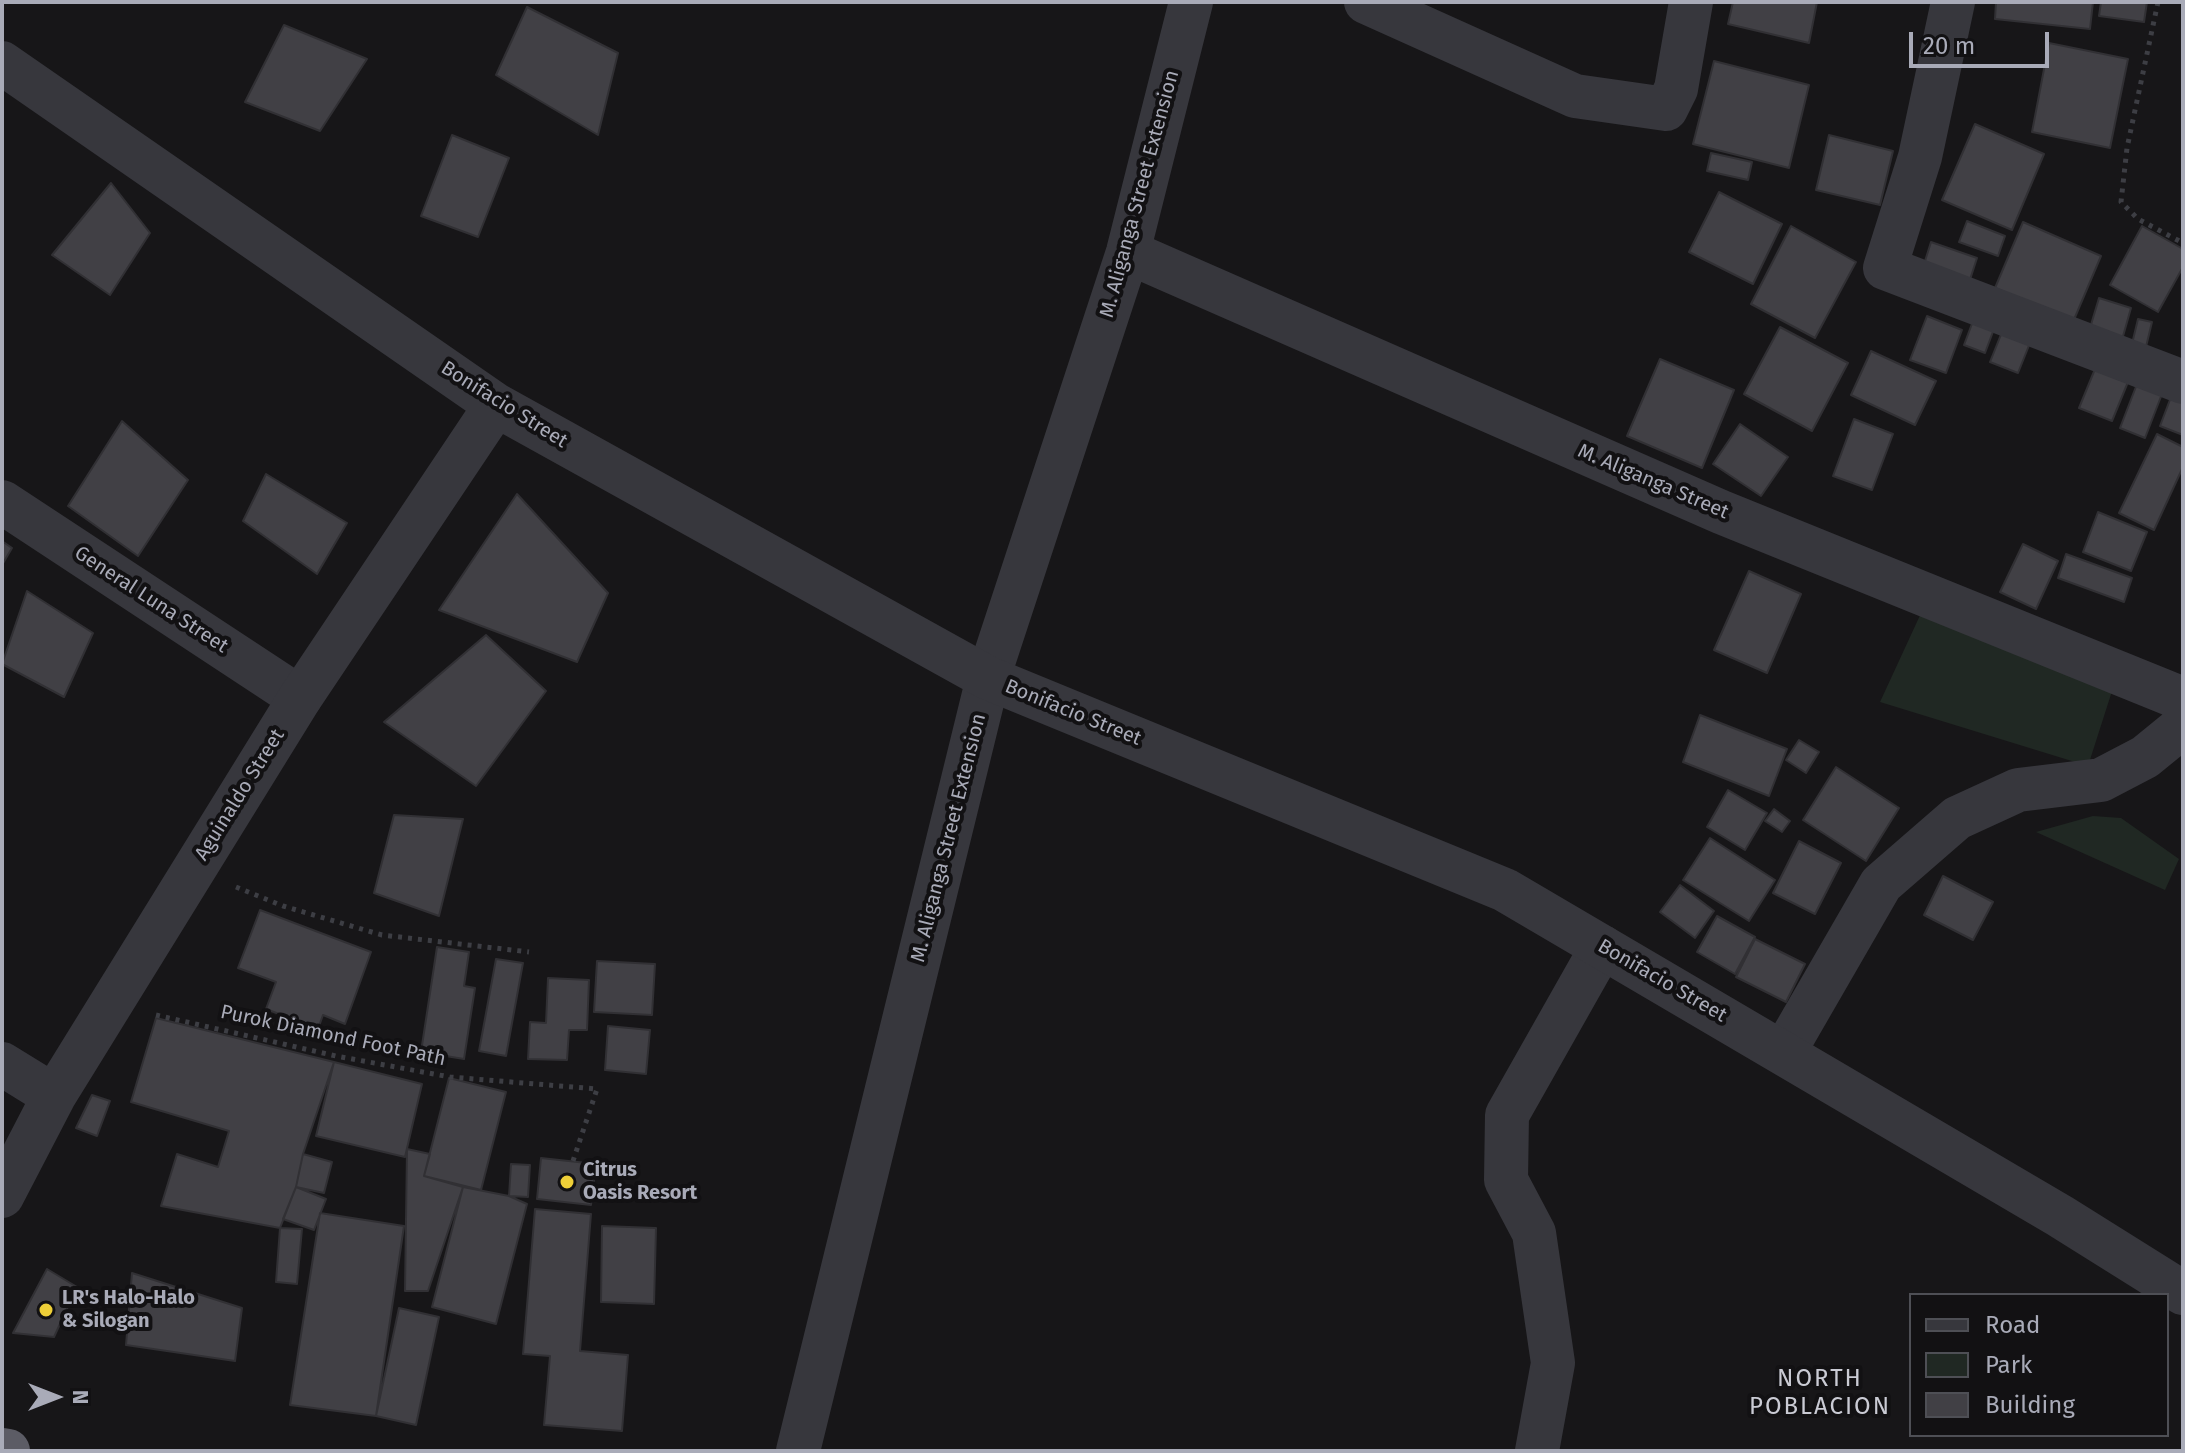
<!DOCTYPE html>
<html>
<head>
<meta charset="utf-8">
<style>
  body { margin:0 }
  #map { position:relative; width:2185px; height:1453px; overflow:hidden; background:#171618; font-family:"Fira Sans",sans-serif }
  canvas { display:block }
  .frame { position:absolute; inset:0; border:4px solid #a9abb8; pointer-events:none }
  .legend { position:absolute; left:1909px; top:1293px; width:260px; height:144px; box-sizing:border-box; background:#121113; border:2px solid #4e4f55; margin:0; padding:10px 14px; list-style:none; font-size:24px; color:#a9abb8 }
  .legend li { display:flex; align-items:center; gap:16px; height:40px }
  .legend b { width:40px; border:2px solid #4e4f55 }
  .north { position:absolute; left:16px; top:1357px; width:80px; height:80px; -webkit-text-stroke:6px #121113; paint-order:stroke; rotate:90deg; font-size:22px; font-weight:700; line-height:32px; text-align:center; color:#a9abb8 }
  .north::after { content:''; display:block; margin:auto; width:28px; height:36px; background:#a9abb8; clip-path:polygon(50% 0,100% 100%,50% 72%,0 100%) }
  .scale { position:absolute; left:1909px; top:32px; width:140px; height:36px; box-sizing:border-box; border:4px solid #a9abb8; border-top:0; padding-left:10px; font-size:24px; line-height:28px; white-space:nowrap; color:#a9abb8; -webkit-text-stroke:6px #121113; paint-order:stroke }
</style>
</head>
<body>
<div id="map">
<canvas width="2185" height="1453"></canvas>
<div class="frame"></div>
<ul class="legend">
<li><b style="height:10px;background:#37373d"></b>Road</li>
<li><b style="height:22px;background:#202823"></b>Park</li>
<li><b style="height:22px;background:#414045"></b>Building</li>
</ul>
<div class="north">N</div>
<div class="scale">20 m</div>
</div>
<script>
const ctx = document.querySelector('canvas').getContext('2d');
ctx.lineJoin = 'round';
function fill(path, color) { ctx.fillStyle = color; ctx.fill(path, 'evenodd'); }
function strokePath(path, color, width, dash) { ctx.strokeStyle = color; ctx.lineWidth = width; ctx.lineCap = dash ? 'butt' : 'round'; ctx.setLineDash(dash || []); ctx.stroke(path); }
function write(font, color, halo, rows, align = 'center') {
  ctx.font = font + ' "Fira Sans",sans-serif'; ctx.lineWidth = 8; ctx.setLineDash([]); ctx.textBaseline = 'middle'; ctx.strokeStyle = halo; ctx.fillStyle = color; for (const [text, x, y, turn = 0] of rows) {
    ctx.save(); ctx.translate(x, y); ctx.rotate((+turn || 0) * Math.PI / 180); ctx.textAlign = isNaN(turn) ? turn : align; if (halo) ctx.strokeText(text, 0, 0); ctx.fillText(text, 0, 0); ctx.restore();
  }
}
fill(new Path2D(`
  M1922,611L2113,688L2088,766L1880,702Z
  M2093,816L2121,818L2179,859L2165,890L2036,832Z`), '#202823');
const building = new Path2D(`
  M1733,2H1817L1809,43L1728,24Z
  M1996,2H2093L2090,29L1995,19Z
  M2101,2H2147L2144,22L2099,16Z
  M527,7L618,53L598,135L496,75Z
  M284,25L367,59L320,131L245,102Z
  M2049,43L2128,59L2110,148L2032,132Z
  M1714,61L1809,85L1789,168L1693,144Z
  M1975,124L2044,154L2012,230L1942,200Z
  M452,135L509,158L478,237L421,216Z
  M1829,135L1893,151L1880,205L1816,190Z
  M1711,153L1752,162L1748,180L1707,171Z
  M111,183L150,233L110,295L52,255Z
  M1719,192L1782,224L1753,284L1689,252Z
  M1967,221L2005,236L1998,256L1959,242Z
  M2023,222L2101,256L2073,322L1995,288Z
  M1791,226L1856,262L1815,338L1751,304Z
  M2142,226L2183,249V267L2158,312L2110,285Z
  M1931,242L1977,258L1966,292L1920,277Z
  M2099,298L2131,308L2120,347L2087,338Z
  M1927,316L1962,330L1946,373L1910,360Z
  M2138,319L2152,322L2145,351L2131,348Z
  M1973,321L1994,329L1985,353L1964,345Z
  M1780,327L1848,363L1812,431L1744,394Z
  M2002,332L2030,343L2018,373L1990,362Z
  M1871,351L1936,381L1915,425L1851,395Z
  M1660,359L1734,390L1702,468L1627,436Z
  M2095,369L2128,382L2112,421L2079,408Z
  M2137,384L2162,394L2145,438L2120,428Z
  M2171,397L2183,402V435L2160,426Z
  M1854,419L1893,434L1872,490L1833,476Z
  M122,421L188,480L138,556L68,506Z
  M1740,424L1788,457L1761,496L1713,464Z
  M2157,434L2183,447V467L2154,530L2119,513Z
  M266,474L347,523L317,574L243,521Z
  M517,494L608,593L577,662L439,610Z
  M2098,512L2147,532L2131,571L2083,552Z
  M2,541L12,548L2,565Z
  M2023,544L2058,561L2036,609L2000,592Z
  M2066,554L2132,578L2124,602L2058,578Z
  M1749,571L1801,594L1767,673L1714,650Z
  M27,591L93,633L64,697L2,664Z
  M486,635L546,691L476,786L384,722Z
  M1700,715L1787,749L1769,796L1683,762Z
  M1799,740L1819,752L1806,773L1786,760Z
  M1836,767L1899,808L1866,861L1803,820Z
  M1728,790L1767,813L1745,850L1707,827Z
  M1774,809L1790,821L1782,832L1765,821Z
  M394,815L463,819L439,916L374,893Z
  M1710,838L1775,880L1749,921L1683,880Z
  M1799,841L1841,863L1815,914L1773,893Z
  M1943,876L1993,902L1973,940L1924,915Z
  M1680,885L1714,911L1695,938L1660,912Z
  M260,910L371,952L345,1024L323,1015L318,1029L266,1009L276,982L238,968Z
  M1717,916L1755,937L1735,974L1697,952Z
  M1755,939L1805,964L1786,1002L1736,977Z
  M437,947L469,952L464,986L475,988L464,1059L421,1052Z
  M496,959L523,963L506,1056L479,1051Z
  M597,961L655,964L652,1015L594,1012Z
  M548,978L589,980L587,1030H569L567,1060L528,1059L530,1022L546,1023Z
  M156,1018L334,1062L303,1154L296,1187L280,1228L161,1206L177,1154L218,1167L229,1131L131,1102Z
  M608,1026L650,1030L646,1074L605,1070Z
  M334,1062L422,1084L405,1157L316,1136Z
  M449,1078L506,1092L481,1190L424,1176Z
  M92,1095L110,1101L97,1136L76,1128Z
  M407,1149L430,1154L424,1176L463,1187L428,1291H405Z
  M303,1154L332,1162L324,1193L296,1187Z
  M541,1158L596,1164L591,1205L537,1199Z
  M511,1164L530,1165L528,1197L509,1196Z
  M296,1187L326,1199L314,1230L283,1219Z
  M463,1187L509,1196L527,1204L496,1324L432,1307Z
  M535,1209L591,1214L580,1351L628,1355L622,1431L544,1425L550,1356L523,1354Z
  M320,1213L404,1226L376,1416L290,1405Z
  M602,1226L656,1228L654,1304L601,1302Z
  M280,1228L302,1229L297,1284L276,1282Z
  M47,1269L77,1287L54,1337L13,1333Z
  M132,1273L242,1308L235,1361L126,1345Z
  M399,1308L439,1317L416,1425L376,1416Z`);
fill(building, '#414045');
strokePath(building, '#313034', 2);
strokePath(new Path2D(`
  M2158,2L2127,148L2121,202L2138,219L2183,243
  M236,887L283,906L382,935L529,952
  M156,1015L336,1056L450,1077L597,1089L573,1161`), '#3d3e44', 5, [4, 6]);
strokePath(new Path2D(`
  M1366,2L1575,96L1666,109L1676,89L1691,2
  M1953,2L1920,157L1885,268L2183,382
  M1128,252L1721,512L2183,699
  M2,502L300,698
  M1784,1052L1881,884L1957,818L2018,790L2101,780L2145,757L2183,726
  M798,1451L988,678L1128,252L1191,2
  M1537,1451L1553,1363L1534,1233L1506,1180L1507,1115L1602,947`), '#37373d', 44);
strokePath(new Path2D(`
  M2,63L496,405L988,678L1505,890L2060,1216L2183,1293
  M2,1064L54,1096
  M2,1196L54,1096L300,698L496,405`), '#37373d', 44);
strokePath(new Path2D(`
  M2,1450L8,1451`), '#5c5c65', 44);
for (const [x, y, r, color] of [
  [567,1182,8,"#eecf38"],
  [46,1310,8,"#eecf38"]
]) { const dot = new Path2D(); dot.arc(x, y, r, 0, 2 * Math.PI); ctx.fillStyle = color; ctx.fill(dot); strokePath(dot, '#121113', 3); }
write('20px', '#a9abb8', '#121113', [
  ["M. Aliganga Street Extension",1140,194,-75],
  ["Bonifacio Street",504,405,32],
  ["M. Aliganga Street",1653,482,23],
  ["General Luna Street",151,600,33],
  ["Bonifacio Street",1073,713,22],
  ["Aguinaldo Street",240,795,-58],
  ["M. Aliganga Street Extension",949,838,-76],
  ["Bonifacio Street",1662,981,30],
  ["Purok Diamond Foot Path",333,1036,12]
]);
write('bold 20px', '#a9abb8', '#121113', [
  ["Citrus",583,1170],
  ["Oasis Resort",583,1193],
  ["LR's Halo-Halo",62,1298],
  ["& Silogan",62,1321]
], 'left');
ctx.letterSpacing = '2px';
write('24px', '#cacbd4', '#121113', [
  ["NORTH",1820,1379],
  ["POBLACION",1820,1407]
]);
ctx.letterSpacing = '0px';
</script>
</body>
</html>
